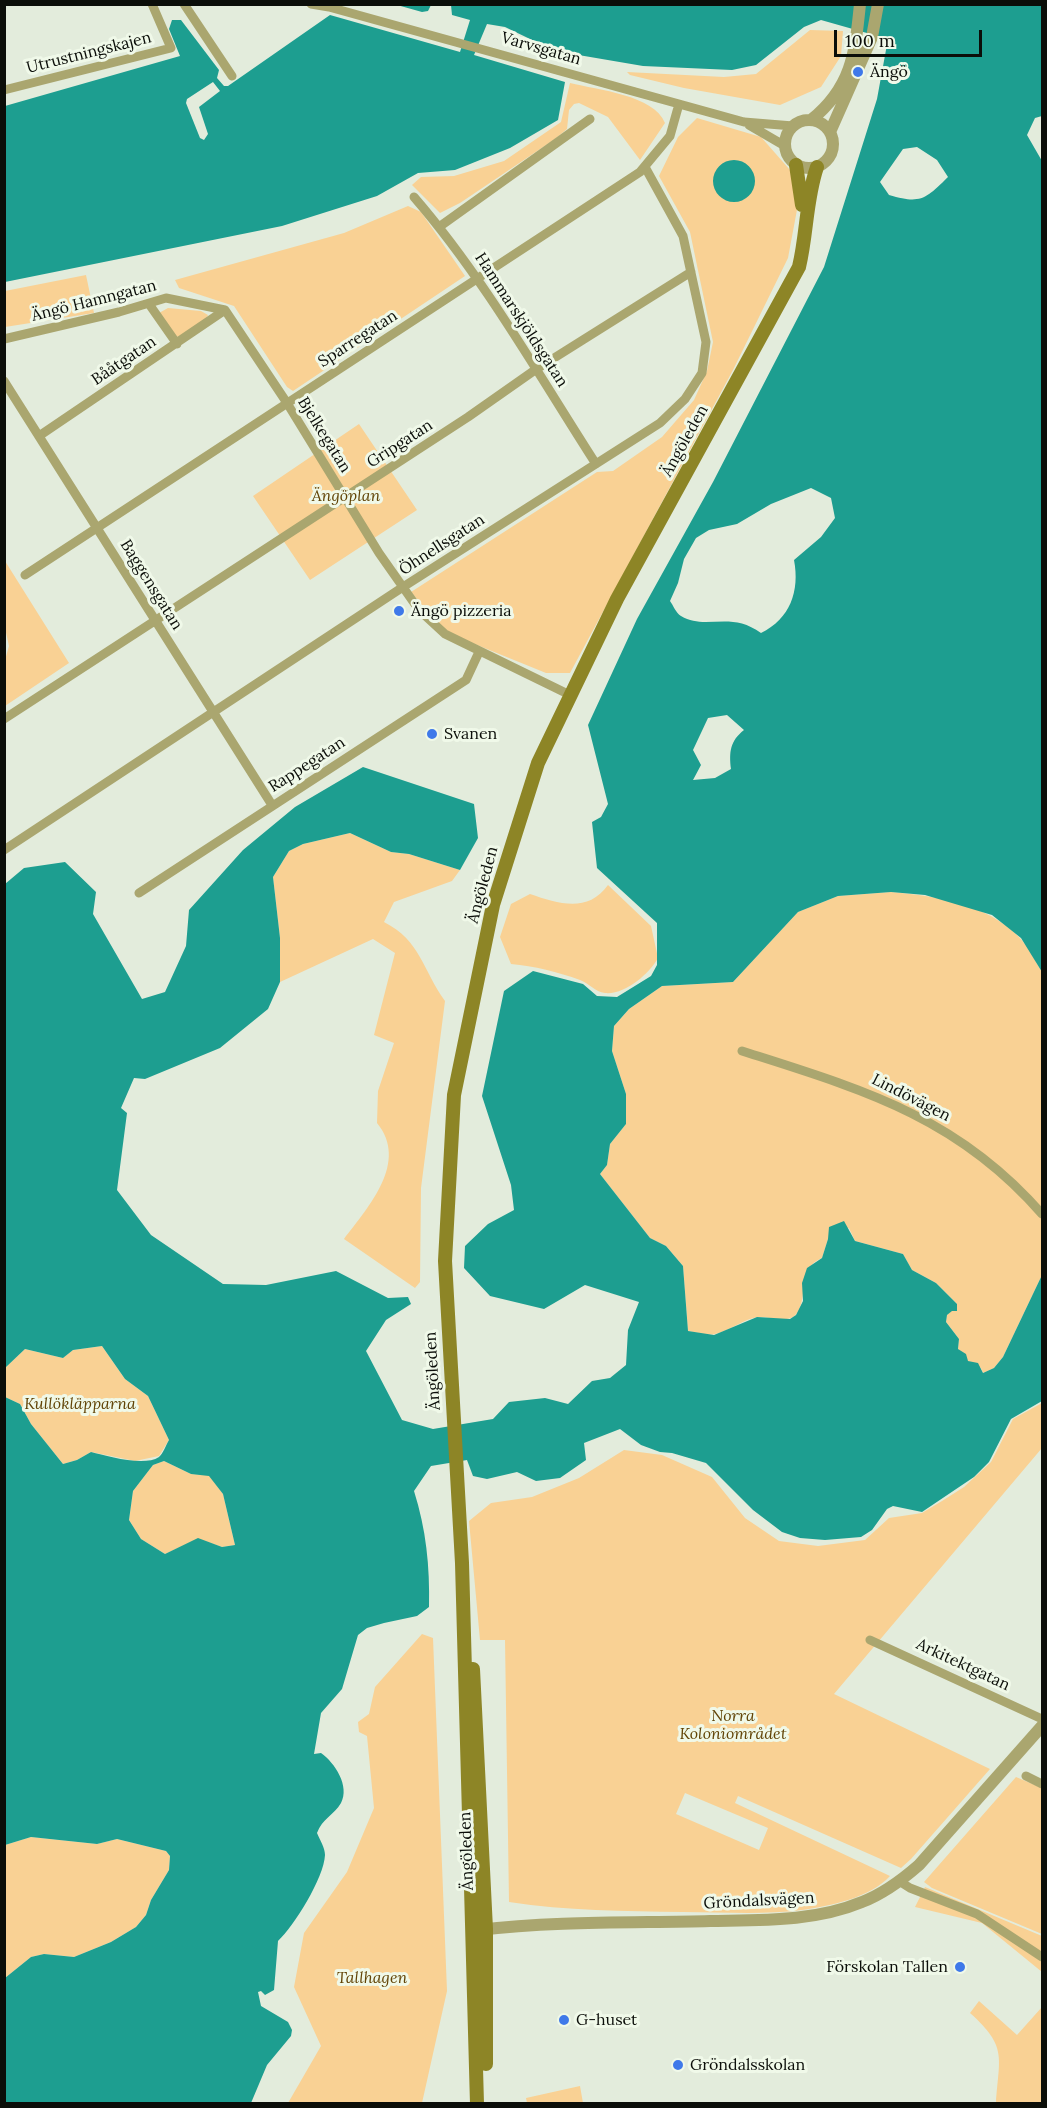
<!DOCTYPE html>
<html>
<head>
<meta charset="utf-8">
<style>
  body { margin:0 }
  #map { position:relative; width:1047px; height:2108px; overflow:hidden; background:#e3ecdc; font-family:Lora,serif }
  canvas { display:block }
  .frame { position:absolute; inset:0; border:6px solid #0b0e09; pointer-events:none }
  .scale { position:absolute; left:834px; top:30px; width:148px; height:27px; box-sizing:border-box; border:3px solid #0b0e09; border-top:0; padding-left:8px; font-size:18px; line-height:21px; white-space:nowrap; color:#0b0e09; -webkit-text-stroke:4px #f0f9e9; paint-order:stroke }
</style>
</head>
<body>
<div id="map">
<canvas width="1047" height="2108"></canvas>
<div class="frame"></div>
<div class="scale">100 m</div>
</div>
<script>
const ctx = document.querySelector('canvas').getContext('2d');
ctx.lineJoin = 'round';
function fill(path, color) { ctx.fillStyle = color; ctx.fill(path, 'evenodd'); }
function strokePath(path, color, width, dash) { ctx.strokeStyle = color; ctx.lineWidth = width; ctx.lineCap = dash ? 'butt' : 'round'; ctx.setLineDash(dash || []); ctx.stroke(path); }
function write(font, color, halo, rows, align = 'center') {
  ctx.font = font + ' Lora,serif'; ctx.lineWidth = 6; ctx.setLineDash([]); ctx.textBaseline = 'middle'; ctx.strokeStyle = halo; ctx.fillStyle = color; for (const [text, x, y, turn = 0] of rows) {
    ctx.save(); ctx.translate(x, y); ctx.rotate((+turn || 0) * Math.PI / 180); ctx.textAlign = isNaN(turn) ? turn : align; if (halo) ctx.strokeText(text, 0, 0); ctx.fillText(text, 0, 0); ctx.restore();
  }
}
fill(new Path2D(`
  M810,30L843,31L841,56L821,87L780,105L684,88L630,75L627,72L724,77L756,74Z
  M570,83C598,90 654,95 665,123L640,160L608,117L579,103L574,104L569,110L567,129L555,139L460,203L440,213L412,185L421,177L454,176L504,161L561,122Z
  M697,118L761,137L790,170L799,199L788,258L733,370L570,673H546L445,632L411,592L597,472L613,471L662,437L694,400L707,371L713,342L690,232L659,176L678,137Z
  M408,206L421,212L465,276L293,391L287,387L234,306L179,288L175,280L344,233Z
  M86,275L94,313L5,327V291Z
  M168,308L201,311L208,315L206,319L179,337L175,336L159,313Z
  M359,424L417,510L310,580L253,496Z
  M5,561L69,663L5,706V660L9,646L5,628Z
  M350,833L391,852L409,854L460,870L452,881L394,902L384,922C421,941 422,969 445,1001L421,1188L420,1282L415,1288L344,1239C369,1206 409,1162 377,1123L378,1091L394,1043L374,1035L395,953L373,939L280,982V938L273,877L289,851L303,844Z
  M608,885L651,926L658,958C649,974 625,995 605,993C595,992 589,983 580,980C558,972 534,966 511,964L500,937L511,904L530,894C559,904 588,913 608,885Z
  M891,892C936,896 987,904 1019,937C1029,947 1035,961 1042,972V1275L1003,1357L994,1368L983,1373L981,1368L968,1361L958,1349L959,1339L946,1322L947,1315L957,1304L936,1283L912,1270L903,1254L855,1241L849,1228L828,1239L822,1258C796,1269 809,1296 797,1313C789,1325 770,1316 758,1317C743,1319 730,1331 715,1334C707,1336 696,1332 688,1331L683,1266L666,1246L650,1238L600,1174L607,1165L610,1144L626,1124V1094L612,1051L614,1026L629,1009L662,986L733,982L798,912L838,896Z
  M102,1346L125,1379L148,1396L169,1440L159,1456L135,1461L91,1452L77,1460L63,1464L31,1424L20,1404L5,1397V1368L25,1349L63,1358L73,1350Z
  M1042,1403V1448L834,1694L990,1769L911,1859L901,1868L738,1796L735,1803L890,1876C870,1898 830,1906 802,1910C763,1915 722,1912 683,1912C624,1911 567,1911 509,1902L505,1640H480L469,1521L491,1503L532,1497L579,1478L624,1450L662,1455L712,1477L745,1518L779,1541L818,1546L865,1540L889,1518L922,1513L942,1501L964,1487L991,1462L1013,1419ZM685,1793L768,1828L759,1850L676,1814Z
  M164,1461L191,1474L209,1475L223,1494L235,1545L222,1547L198,1539L165,1554L141,1539L129,1520L133,1491L153,1465Z
  M422,1634L433,1638L447,1991L422,2103H288L321,2046L294,1987L304,1933L347,1872L374,1808L367,1736L359,1732L358,1722L369,1714L375,1687Z
  M1016,1777L1042,1788V1934L932,1888L924,1882Z
  M31,1837L97,1844L117,1839L166,1851L170,1856L169,1870L151,1900L146,1915L136,1927L111,1942L74,1957L44,1954L31,1957L5,1978V1845Z
  M925,1887L1042,1936V1972L982,1923L915,1907Z
  M979,2001L1017,2035L1042,2007V2103H996C999,2057 1008,2047 970,2013Z
  M580,2086L583,2103H527L526,2098Z`), '#f9d194');
fill(new Path2D(`
  M397,5H431L428,11L422,12Z
  M451,5H1042V116L1035,118L1027,135L1042,161V972L1021,938L992,915L925,895L891,892L838,896L798,912L733,982L662,986L629,1009L614,1026L612,1051L626,1094V1124L610,1144L607,1165L600,1174L650,1238L666,1246L683,1266L688,1331L714,1335L757,1317L790,1319L796,1315L803,1301L802,1283L807,1268L822,1258L828,1239L829,1227L844,1221L855,1241L903,1254L912,1270L936,1283L957,1304V1311H952L947,1315L946,1322L959,1339L958,1349L966,1354L968,1361L978,1363L983,1373L994,1368L1003,1357L1042,1275V1401L1011,1419L989,1462L974,1477L922,1512L893,1506L887,1509L872,1530L861,1537L825,1540L800,1538L782,1532L753,1510L706,1463L672,1453L660,1452L641,1445L620,1429L584,1443L586,1460L560,1478L536,1481L517,1472L487,1479L473,1476L467,1460L431,1466L414,1491C426,1529 430,1566 429,1607L417,1616L384,1623L367,1628L358,1635L342,1689L321,1713L314,1754L321,1753C335,1763 350,1786 341,1803C334,1815 322,1819 317,1833C320,1840 325,1848 325,1855C324,1878 294,1926 278,1941L274,1990L265,1995L261,1991L258,1992L261,2006L288,2022L292,2030L291,2036L267,2065L251,2103L5,2104V1978L31,1957L44,1954L74,1957L111,1942L136,1927L146,1915L151,1900L169,1870L170,1856L166,1851L117,1839L97,1844L31,1837L5,1845V1397L20,1404L31,1424L63,1464L77,1460L91,1452C107,1456 144,1467 159,1457C163,1454 166,1445 169,1440L148,1396L125,1379L102,1346L73,1350L63,1358L25,1349L5,1368V884L24,868L65,862L96,892L93,914L142,999L165,992L186,946L189,910L243,850L295,807L363,767L474,804L478,838L460,870L409,854L391,852L350,833L303,844L289,851L273,877L280,938V982L268,1009L220,1048L145,1079L134,1078L121,1108L127,1113L117,1190L151,1235L223,1284L266,1285L336,1271L388,1298L408,1297L411,1304L386,1320L366,1351L402,1420L433,1429L493,1419L509,1402L545,1398L568,1404L592,1381L610,1378L626,1365L628,1330L639,1302L585,1285L544,1309L490,1296L464,1268L465,1246L488,1224L514,1210L511,1185L482,1096L504,991L533,971L583,984L597,996L617,997L651,976L657,965V923L597,868L592,822L601,817L608,804L588,725L637,619L713,482L824,267L877,99L888,39L821,20L804,27L756,65L732,70L643,66L555,51L505,27L487,24L474,55L565,82L558,120L510,148L455,170L418,173L377,196L282,226L5,282V106L180,56L169,29L172,20H181L219,70L217,78L224,86H228L330,15L460,52L470,20L452,15ZM213,82L220,91L199,107L208,134L204,140L200,138L186,103L187,99ZM917,147L937,160L948,177C925,200 920,204 889,195L880,182L903,149ZM811,488L831,498L835,518L821,537L794,560C800,591 790,619 761,633C730,610 706,631 681,616C676,613 673,605 670,601L678,583L684,559L696,538L709,530L737,524L771,504ZM727,715L744,730C730,741 729,752 731,769L715,778L693,780L701,765L693,750L708,718ZM164,1461L191,1474L209,1476L223,1494L235,1545L222,1547L198,1538L165,1554L141,1539L129,1520L133,1491L153,1465Z
  M713 181a21 21 0 1 1 42 0a21 21 0 1 1-42 0Z`), '#1d9e90');
strokePath(new Path2D(`
  M184,4L232,76
  M311,4L329,7L744,122L793,126
  M4,90L171,48L152,4
  M749,125L785,146
  M414,197C484,278 538,374 596,464
  M439,227L590,119
  M149,304L177,344
  M225,310L287,403L379,553L419,610L445,634L570,695
  M4,339L119,312L166,298L225,310
  M4,381L272,805
  M39,436L225,310
  M25,575L640,172L670,136L679,104
  M4,719L468,417L535,370L691,272
  M4,850L403,587L660,423L685,399L702,373L706,342L683,236L645,167
  M139,893L466,680L479,652
  M742,1051C861,1089 957,1116 1042,1214
  M870,1640L1042,1719
  M1026,1776L1042,1784
  M899,1881L910,1888L977,1914L1042,1957`), '#aaa66f', 9);
strokePath(new Path2D(`
  M811,120C852,87 855,53 860,4
  M785 144a24 24 0 1 1 48 0a24 24 0 1 1-48 0Z
  M830,132L872,37L878,4
  M478,1930C555,1921 633,1923 710,1921C760,1920 814,1922 862,1902C883,1894 903,1879 919,1865L1042,1726`), '#aaa66f', 12);
strokePath(new Path2D(`
  M796,165L802,205
  M473,1669L486,1929V2064
  M477,2104L462,1563L445,1261L454,1095L493,905L538,763L617,599L799,267C807,234 806,199 817,167`), '#8d8526', 14);
for (const [x, y, r, color] of [
  [858,72,6,"#3f79e9"],
  [399,611,6,"#3f79e9"],
  [432,734,6,"#3f79e9"],
  [960,1967,6,"#3f79e9"],
  [564,2020,6,"#3f79e9"],
  [678,2065,6,"#3f79e9"]
]) { const dot = new Path2D(); dot.arc(x, y, r, 0, 2 * Math.PI); ctx.fillStyle = color; ctx.fill(dot); strokePath(dot, '#f0f9e9', 2); }
write('16px', '#0b0e09', '#f0f9e9', [
  ["Varvsgatan",541,49,16],
  ["Utrustningskajen",89,53,-14],
  ["Ängö Hamngatan",94,301,-14],
  ["Hammarskjöldsgatan",521,320,57],
  ["Sparregatan",358,339,-33],
  ["Bååtgatan",124,361,-34],
  ["Bjelkegatan",324,435,58],
  ["Ängöleden",685,441,-61],
  ["Gripgatan",400,444,-33],
  ["Öhnellsgatan",442,545,-33],
  ["Baggensgatan",151,585,58],
  ["Rappegatan",307,765,-33],
  ["Ängöleden",483,885,-75],
  ["Lindövägen",911,1098,27],
  ["Ängöleden",433,1371,-93],
  ["Arkitektgatan",963,1665,25],
  ["Ängöleden",467,1851,-92],
  ["Gröndalsvägen",759,1901,-3]
]);
write('16px', '#0b0e09', '#f0f9e9', [
  ["Ängö",870,72],
  ["Ängö pizzeria",411,611],
  ["Svanen",444,734],
  ["Förskolan Tallen",948,1967,"right"],
  ["G-huset",576,2020],
  ["Gröndalsskolan",690,2065]
], 'left');
write('italic 16px', '#614305', '#f0f9e9', [
  ["Ängöplan",346,496],
  ["Kullökläpparna",80,1404],
  ["Norra",733,1716],
  ["Koloniområdet",733,1734],
  ["Tallhagen",372,1978]
]);
</script>
</body>
</html>
